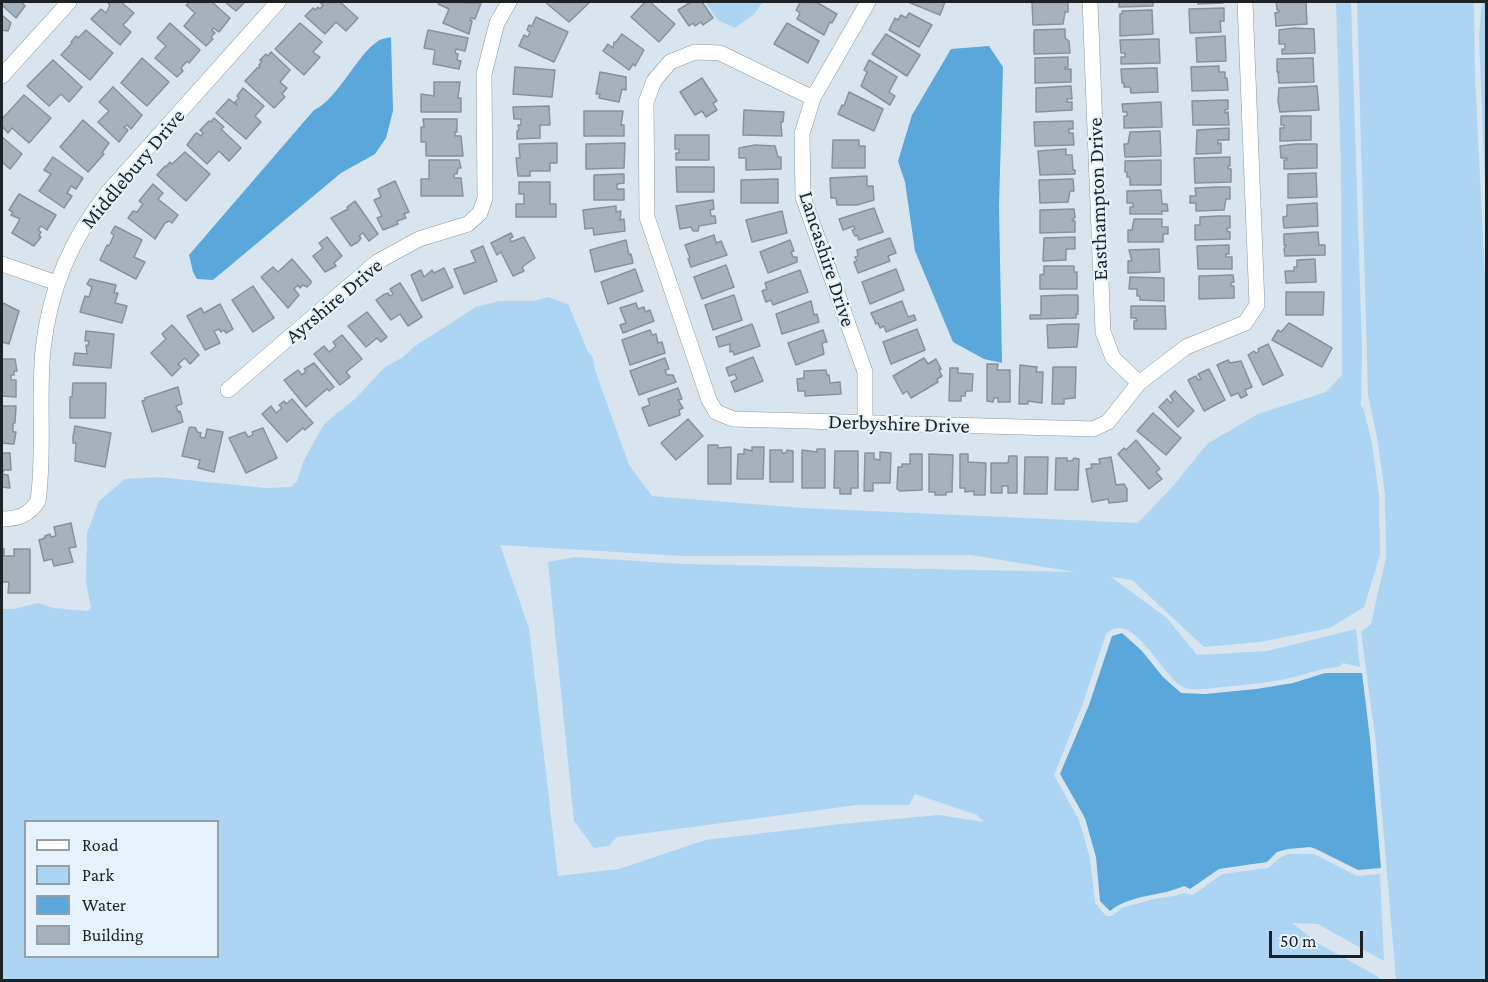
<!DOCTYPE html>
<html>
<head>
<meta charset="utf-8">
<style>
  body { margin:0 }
  #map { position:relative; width:1488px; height:982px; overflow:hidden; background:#d8e5ee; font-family:"Crimson Pro",serif }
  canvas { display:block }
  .frame { position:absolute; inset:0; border:3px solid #1d2225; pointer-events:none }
  .legend { position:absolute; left:24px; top:820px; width:195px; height:138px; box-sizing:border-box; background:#e5f2fc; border:2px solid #959fa6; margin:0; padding:8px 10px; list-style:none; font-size:18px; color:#1d2225 }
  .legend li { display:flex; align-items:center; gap:12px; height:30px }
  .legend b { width:30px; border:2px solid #959fa6 }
  .scale { position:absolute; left:1269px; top:931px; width:94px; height:27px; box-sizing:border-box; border:3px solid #1d2225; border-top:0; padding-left:8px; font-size:18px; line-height:21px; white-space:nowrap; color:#1d2225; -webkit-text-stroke:4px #e5f2fc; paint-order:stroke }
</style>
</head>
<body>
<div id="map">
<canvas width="1488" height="982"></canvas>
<div class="frame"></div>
<ul class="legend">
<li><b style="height:8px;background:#fff"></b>Road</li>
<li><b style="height:16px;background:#acd5f4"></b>Park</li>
<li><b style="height:16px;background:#59a7db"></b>Water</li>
<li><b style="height:16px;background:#a6b2bb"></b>Building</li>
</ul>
<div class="scale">50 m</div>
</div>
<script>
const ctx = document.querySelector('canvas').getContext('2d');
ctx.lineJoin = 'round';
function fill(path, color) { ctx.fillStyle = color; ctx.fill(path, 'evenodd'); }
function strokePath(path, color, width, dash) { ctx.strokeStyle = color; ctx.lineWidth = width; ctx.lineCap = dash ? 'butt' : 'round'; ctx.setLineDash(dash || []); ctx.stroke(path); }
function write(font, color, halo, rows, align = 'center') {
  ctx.font = font + ' "Crimson Pro",serif'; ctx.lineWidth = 4.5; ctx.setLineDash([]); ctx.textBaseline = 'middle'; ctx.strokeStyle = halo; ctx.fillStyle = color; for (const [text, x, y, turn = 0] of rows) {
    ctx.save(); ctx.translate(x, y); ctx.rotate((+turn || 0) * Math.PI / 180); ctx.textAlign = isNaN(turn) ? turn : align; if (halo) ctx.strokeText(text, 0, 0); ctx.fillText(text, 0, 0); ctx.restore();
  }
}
fill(new Path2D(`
  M705,2H763L753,15L735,28L718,20Z
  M1336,2H1351L1362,348L1361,405L1364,410L1372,443L1379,495L1380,555L1364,607L1330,628L1260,642L1204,647L1132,580L1111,577L1167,618L1197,655L1267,651L1356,629L1360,667L1343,663L1339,667C1322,668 1307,674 1290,678C1268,683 1244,685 1222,687C1211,688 1196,691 1185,688C1163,680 1133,607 1106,634L1083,703L1054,775L1079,820L1090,858L1095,903L1106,916H1112L1122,908L1154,899L1174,896L1184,893L1193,895L1222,874L1268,868L1281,857L1289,854H1314L1357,876L1380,874L1384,961L1318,924L1292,923L1319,944L1377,976L1381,980H2V609H14L38,603L53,608L88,611L91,608L86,583L87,533L99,501L125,479L158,477L266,488L291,487L297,481L303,462L324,424L356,398L384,368L403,357L415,346L476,307L499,301H534L548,297L568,304L588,352L593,358L595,370L629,465L652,496L803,508L1138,523L1173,486L1207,444L1258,414L1326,392L1342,375L1341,169ZM500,545L682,556L971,555L1075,572L683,564L575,557L548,562L574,821L594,848L608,846L617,837L857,805H909L915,794L977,815L984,822L939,815L841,824L705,840L619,869L558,876L529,628ZM26,822H218V956H26Z
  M1357,2H1474L1475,75L1486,300V980H1396L1376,744L1361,632L1371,624L1386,557L1385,495L1378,443L1368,395Z
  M1482,2H1486V212L1479,36Z`), '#acd5f4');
fill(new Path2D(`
  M391,37L393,111L386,138L375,154L341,173L213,280L197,279L193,272L189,255L314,110C338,99 355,57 378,41C381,39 387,38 391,37Z
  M989,46L1003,67L999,206L1002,363L984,359L953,342L915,251L905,182L898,161L912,115L951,49Z
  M1122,633L1142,651L1163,677L1181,693L1205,694L1256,689L1293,683L1325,673H1362L1370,739L1381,868L1358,870L1316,849L1310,847L1288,849L1277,852L1267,862L1219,869L1190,889L1184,886C1159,897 1131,894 1110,911L1100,901L1096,857L1085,818L1060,774L1089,705L1112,636Z`), '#59a7db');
const building = new Path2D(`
  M2,2H23L22,3L25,6L16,18L2,5Z
  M107,2H121L134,13L123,25L131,32L120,45L91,19L101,9L106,13L110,5Z
  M190,2H212L230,18L219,32L213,28L212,30L215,33L211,37L213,39L206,46L184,26L195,13L186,5Z
  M225,2H245L236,11Z
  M319,2H340L358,18L346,31L336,22L325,34L305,16L313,8L315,10L318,7L320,9L323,5Z
  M439,2L481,3L475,19L471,18L470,20L472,21L469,34L443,23L449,9L438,4Z
  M545,2H590L569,22Z
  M645,2H650L675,24L659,42L631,17Z
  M691,2H702L713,18L703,25L701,22L695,26L693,23L689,26L678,10Z
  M798,2H816L837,14L832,23L830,22L824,35L797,19L800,13L796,10L800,3Z
  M908,2H945L940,15Z
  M1032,2H1068V12H1065L1063,24L1033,25Z
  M1119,2H1153V6L1119,7Z
  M1198,2H1223V3L1198,4Z
  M1276,2H1306L1307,24L1276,26L1275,13L1279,12V10H1277Z
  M1224,8V21H1220L1221,32L1190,33L1189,9Z
  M1152,10L1153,34L1120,36V14H1122V11Z
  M909,13L932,25L919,47L889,30L895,18L898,20L901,15L906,18Z
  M2,15L11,23L8,31L2,30Z
  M536,17L568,32L554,62L519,46L524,35L528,37L530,32L527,30L529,25L532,26Z
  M170,23L200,50L189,63L187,61L181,68L183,71L177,77L155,58L166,46L157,38Z
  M300,23L322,42L313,52L320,57L304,75L275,49Z
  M787,23L819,41L808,63L774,44Z
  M1294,28L1314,29L1315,53L1282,54V49H1285V44H1279V30Z
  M1065,29V38L1069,41L1070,53L1034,54V30Z
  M86,30L113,53L90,80L61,55L72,43L71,42L76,36L78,38Z
  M428,30L468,38L465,51L456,49L455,53L458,54L457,60L461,61L459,69L433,64L435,50L424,48Z
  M622,34L644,50L635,66L633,64L629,70L603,51L608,44L613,48L614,42H616Z
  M886,34L920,55L907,76L872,54Z
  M1225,36L1226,61L1197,62L1196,38Z
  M1159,39L1160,63L1121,64V57H1125V53H1121L1120,40Z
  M271,52L290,70L280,82L287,88L282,94L285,97L274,108L245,81L257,68L260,67L259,65L262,61L260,60L266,54L268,56Z
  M1068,57V67H1065V69H1071V82L1035,83V58Z
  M142,58L169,82L147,106L121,83Z
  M1313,58L1314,82L1279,83L1278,73L1280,72H1277V59Z
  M53,60L82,87L69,102L61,94L49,106L27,86Z
  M869,60L897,77L889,92L895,96L890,105L861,86L867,72L864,70Z
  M1219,66V72H1225V78H1227L1228,90L1192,91L1191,67Z
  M515,67L555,70L552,97L513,94Z
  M1157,68L1158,92L1131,93L1130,87H1124V83H1122L1121,69Z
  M600,72L626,77V90L622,89L619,102L599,98L600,94H596Z
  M702,78L717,101L713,103L717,110L706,117L702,111L695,115L680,92Z
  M434,82H460L458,98H461V112H421V94L434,96Z
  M1071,86L1072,99H1067V102H1072V110L1036,112V88Z
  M1317,86L1319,110L1280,112L1278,101L1279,88Z
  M113,87L142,115L131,129L127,125L124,127L128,130L119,142L98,122L109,111L99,102Z
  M243,88L264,106L255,116L261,122L246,139L216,113L229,99L237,105L235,102L239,98L237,96Z
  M849,92L883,109L874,131L838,114L842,105L844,106Z
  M24,95L51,118L29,143L12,128L8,133L2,126V119Z
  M1228,100V109L1225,110V113L1228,112L1229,125H1193L1192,101Z
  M1161,102L1162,127L1124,128V116H1127V112H1123L1122,104Z
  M549,106L550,125H540V138L517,139V131L519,130L518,125H521V119H514L513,107Z
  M744,110L784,112L783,122H781V125L782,136L743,135Z
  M584,111H623L621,125H624V136H584Z
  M1281,116H1311V140L1280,141V128H1284V125H1281Z
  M214,118L224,127L221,129L241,148L229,161L219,151L207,164L187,145L195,134L197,133L201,136L203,133L200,130L209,121L211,122Z
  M423,119H457V132H455V136H461L463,156H426V142H421V127H424Z
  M83,120L109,143L102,153L104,154L88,172L60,147Z
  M1073,121V129H1069V133H1073L1074,145L1035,146L1034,122Z
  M1229,128V140H1218V144L1221,143V153L1196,154L1197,130Z
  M1160,131L1161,156L1125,157L1124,144H1128L1130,132Z
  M675,135H709V160H676V153H679V149H675Z
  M2,137L22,154L10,169L2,162Z
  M833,140H859V146H865V168H832Z
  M557,143V163H550V171H530V176H518L516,158H520L519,144Z
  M625,143L624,168L586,169V144Z
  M1296,144H1317V168L1284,169V160H1287V158H1281L1280,146Z
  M755,145L775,146L778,157H781V169L746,170V158H739V148Z
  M1066,149V155H1072L1073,170H1075V174L1040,175L1038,151Z
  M185,152L210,174L186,201L157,175L165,166L166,167L170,162L172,164Z
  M53,157L83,178L76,189L71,186L69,190L67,193L72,196L64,208L39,191L51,174L44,170Z
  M1230,157V166H1228V169H1231V182L1195,183L1194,158Z
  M429,160H459L461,168H458L457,174H454V178H461L463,196H421V179H429Z
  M1161,160V185H1130V177H1127V172H1125V161Z
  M676,167H714V192H677Z
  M1316,173L1317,197L1288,198V174Z
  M624,174V183L617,184V189H624V200H594V175Z
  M867,176V186H873L874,200L857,205H837L836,198H831L830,178Z
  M778,179V203H741V180Z
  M1073,179L1074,191H1070L1068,202L1040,203L1039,180Z
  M395,181L409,212L404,214L406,218L397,221L398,224L383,230L377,218L382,216L374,200L381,197L378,189Z
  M519,182H550V204H556V217H516V204H524V194H519Z
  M153,184L163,193L158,199L178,215L172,223L169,221L165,223L155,239L128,218L133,211L137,212L143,204L139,201Z
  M1217,187H1230V199H1226L1224,210L1196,211V203H1190V196H1196L1195,188Z
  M1161,190L1162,204H1167L1168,211H1162V214H1130V207H1133V203H1127V191Z
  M19,194L56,215L47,230L41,226L38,230L41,232L39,236L41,237L34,246L12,233L20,219L11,215L13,212L9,210Z
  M713,200L714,209L710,210L711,216H715L716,223L699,226L698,231H693L691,227L680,229L676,206Z
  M355,201L378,234L369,241L363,233L359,236L361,238L358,242L351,246L331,218L348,209L347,207Z
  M1317,203L1318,226L1284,228L1283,217L1287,216V205Z
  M616,206V212L621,211L620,220L624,219L625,231L594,235L593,228L585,229L583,210Z
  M874,208L883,232L859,240L857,235L855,236L852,230L855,229L854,226L843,230L839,219Z
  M1074,209L1075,217L1072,221H1075V232L1040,233V210Z
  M782,211L787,233L752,242L746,220Z
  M1218,216H1230V228H1227V231L1230,232V239L1195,240V225H1200V217Z
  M1134,219H1162V227H1168V234H1163V242H1128V230H1132Z
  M115,226L142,240L134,257L145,262L136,279L100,260L107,245L109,246L114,235L111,233Z
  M1318,232L1319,245H1325V255L1285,256L1284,249L1286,245H1284V234Z
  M511,233L513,237L510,238L511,242L524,237L535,258L522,267L524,271L513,276L501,252L497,255L491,243Z
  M714,235L716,243L721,241L727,255L691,267L688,259L690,258L685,245Z
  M327,237L342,256L334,263L336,266L325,272L313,256L323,248L319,243Z
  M1075,237V249H1066V260L1043,261L1044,238Z
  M890,238L896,253L888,256L890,261L858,273L854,262L857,261L855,257L858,256L857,250Z
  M626,240L629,255L631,254L633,263L595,272L590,250Z
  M790,240L794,251L791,252L793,257H797V262L768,273L760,252Z
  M1229,245V254H1226V257H1232V269H1198L1197,246Z
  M483,246L497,281L464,294L454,269L476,262L471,251Z
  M1159,249L1160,272L1128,273V261H1132L1129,250Z
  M292,259L311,281V283L307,287L303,285L300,288L298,285L294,289L299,295L288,308L261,277L273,267L278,272Z
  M1315,259L1316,282L1286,283L1285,271H1294V267H1297V260Z
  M726,265L734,287L702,299L694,277Z
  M1044,266H1074V272H1077V289H1040V275L1044,274Z
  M444,268L453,287L422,301L411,275L421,270L424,277L432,270L434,273Z
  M635,269L643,291L608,304L601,282Z
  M896,269L904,290L870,304L862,282Z
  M800,270L808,292L773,305L771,300L766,302L762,291L767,289L765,283Z
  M1233,275L1234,282L1231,283V286H1234V298L1199,299V276Z
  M1130,277L1164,278V301L1140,300V296H1137V289H1129Z
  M90,279L116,285L114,293H118L115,303L127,306L122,323L80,312L85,296L89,297L92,287L87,284Z
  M400,283L422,317L408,326L400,314L391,320L376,300L383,295L388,293L390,296L393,294L390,289Z
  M253,286L274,318L253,332L232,300Z
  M1286,292H1324L1323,315H1286Z
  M734,295L742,320L713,330L705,305Z
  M1066,295H1078V314H1076V318L1030,319V315H1041V296Z
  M811,301L814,315L817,314L819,322L782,334L776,314Z
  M902,301L908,317L914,315L916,320L886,332L884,326L880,328L878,323L876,324L871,313Z
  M3,303L19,311L9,344L2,342V304Z
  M636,303L638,309L644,307L645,312L650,310L654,321L623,333L620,325L626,323L620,308Z
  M220,304L233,329L226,333L224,330L221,332L219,329L214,331L220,343L205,350L187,316L201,308L204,313Z
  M1131,306H1165L1166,329H1134V321H1137L1136,318H1131Z
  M367,312L387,337L381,342L377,338L366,347L348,326Z
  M1289,323L1332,348L1322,367L1272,340L1278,330L1281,332Z
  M752,324L760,346L734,355L733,351L730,352V344L719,347L716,337Z
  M1066,324H1079L1077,347L1048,348L1047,325Z
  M172,325L199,355L190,364L185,358L178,364L181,367L172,376L151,353L166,339L162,334Z
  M917,329L925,350L891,364L883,342Z
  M650,330L652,335L656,334L658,343L662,342L665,353L630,365L622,340Z
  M823,330L827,342L822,343L824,354L796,365L788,343Z
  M86,331L114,334L111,368L73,365L75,353L87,354L86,345L88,346L89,341H85Z
  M342,335L362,359L346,372L350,377L340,385L314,354L324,346L329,352L336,346L333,342Z
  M1268,344L1283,375L1263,385L1248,355L1254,351L1256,353L1259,351L1258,349Z
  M753,357L763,381L735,392L731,382L737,379L735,374L729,376L726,368Z
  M665,358L669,369L665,370L667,375H673L676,382L639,395L630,371Z
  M924,358L928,364L936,359L941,369L939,370L942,376L937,379L938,382L911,398L907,391L903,394L893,376Z
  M2,359H15L17,371H14V375H11V380H16V397L2,396Z
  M1228,360L1230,363L1241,361L1252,387L1245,390L1247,395L1241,398L1238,393L1231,396L1217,365Z
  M314,363L334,387L329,391L327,389L306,407L284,380L298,370L302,375L306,371L304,369Z
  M987,364H998L997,370H1010V402H998V398H994L993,402L987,401Z
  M1020,365L1037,367L1036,372H1043L1042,403L1028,401V404H1019Z
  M1053,367H1076L1075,398L1064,399V404H1052Z
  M950,368H958V373L973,374L972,391H966L965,396H961V401H949Z
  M1209,369L1225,400L1204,411L1188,380L1196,376L1198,380L1201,379L1198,374Z
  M826,370L827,375H829L830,383L840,382L841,394L805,396V391H798L797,379L804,378V371Z
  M73,383H106L105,418H70V397H72Z
  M178,387L182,404L176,406L178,412L180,411L183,422L152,432L142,401L145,400V398Z
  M678,388L682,399L678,400L683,408L679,410L680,415L649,426L642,408L650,405L648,399Z
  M1175,391L1194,411L1178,427L1159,407L1167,399L1171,403L1173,401L1170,396Z
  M292,399L313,423L305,430L303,428L287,442L262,414L271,406L276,413L282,408L279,405L284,401L286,404Z
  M2,406H16L15,423H13V432H16L14,444L2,443Z
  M1153,413L1181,438L1166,455L1137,431Z
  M688,419L703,436L676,460L661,443Z
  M75,426L111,433L105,467L75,461L76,443H73V437Z
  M191,427L196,428L197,432L201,433L200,437L205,438L207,429L223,432L214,472L198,468L200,460L182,456L189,428Z
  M263,428L277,458L246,473L229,438L245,432L248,437L253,435L252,432Z
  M1136,440L1160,469L1156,472L1162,479L1149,489L1118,454L1124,448L1126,450Z
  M708,445H718V448L731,447V484H708Z
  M752,447H764L763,479H737L738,454H744V449L752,451Z
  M817,449H825V488H802V450L817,452Z
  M770,450H782V453H786L787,450L793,451V482H770Z
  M835,451H858V488H851V494H840V488H834Z
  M880,452L891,453L890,483H873V491H864L865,453H874V459L880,460Z
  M2,453H10L11,470H4L2,474L8,475L10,488L2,487Z
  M910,454H922V490L900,491L897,489L898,467H902V464H910Z
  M929,454L953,455L952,492H946V495H935V492H929Z
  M960,454H968V462L986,463L985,495H974V491L965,492V488H960Z
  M1009,456H1017V493H1008V486H1002V493H991V463H1008Z
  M1025,457H1048L1047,494H1024Z
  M1111,457L1116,485L1124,484L1127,489V501L1109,503L1108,499L1092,502L1086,469L1092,468L1091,464H1100L1099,459Z
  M1056,458H1067V461H1072L1074,458L1079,459L1078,490H1055Z
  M71,523L76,547L69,548L73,562L54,566L52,559L44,561L39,540L45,538V536L50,534L51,537L56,536L54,527Z
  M2,548L4,549V556H14V549H30V593H8L9,582H2Z`);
fill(building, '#a6b2bb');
strokePath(building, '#86929b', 1.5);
const street = new Path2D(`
  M1090,2L1103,332L1113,358L1139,383
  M2,76L69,2
  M813,98L720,53L695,52L670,62L654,81L646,102L647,217L709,400L716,412L733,419L1093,429L1108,422L1139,383L1186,347L1245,323L1257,305L1245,2
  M2,264L57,283
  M228,390L377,262L419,239L468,224L480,213L485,198L484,74L497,23L509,2
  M865,423V372L803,197L802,134L813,98L868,2
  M2,519C18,519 29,515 38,501C45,451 38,400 43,350C49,291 72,237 109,191L278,2`);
strokePath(street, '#8b97a0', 16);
strokePath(street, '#fff', 15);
write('21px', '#1d2225', '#e5f2fc', [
  ["Middlebury Drive",133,169,-50],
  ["Easthampton Drive",1098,199,-92],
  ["Lancashire Drive",827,259,72],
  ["Ayrshire Drive",334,301,-40],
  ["Derbyshire Drive",899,424,2]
]);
</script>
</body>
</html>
